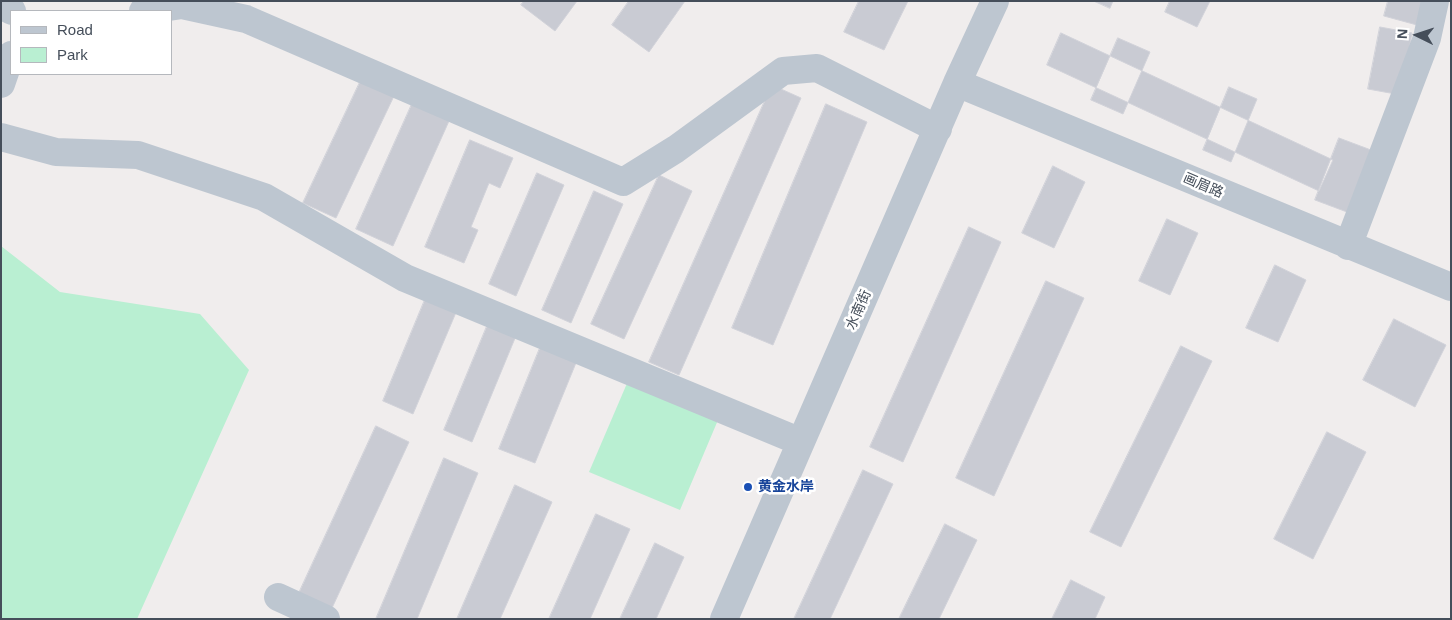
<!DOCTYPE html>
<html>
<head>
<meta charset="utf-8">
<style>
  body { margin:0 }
  #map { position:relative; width:1452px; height:620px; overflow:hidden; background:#f0eded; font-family:Arial,sans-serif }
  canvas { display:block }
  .frame { position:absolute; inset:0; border:2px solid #454e5a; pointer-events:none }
  .legend { position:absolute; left:10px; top:10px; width:162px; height:65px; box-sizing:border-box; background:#fff; border:1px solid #b5b8bd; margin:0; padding:6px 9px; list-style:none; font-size:15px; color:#454e5a }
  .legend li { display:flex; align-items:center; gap:10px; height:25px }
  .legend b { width:25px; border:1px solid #b5b8bd }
  .north { position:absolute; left:1392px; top:10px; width:50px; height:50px; -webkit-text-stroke:4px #fff; paint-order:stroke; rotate:274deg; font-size:14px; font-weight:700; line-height:20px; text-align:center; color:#454e5a }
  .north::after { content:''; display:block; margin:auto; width:18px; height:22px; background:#454e5a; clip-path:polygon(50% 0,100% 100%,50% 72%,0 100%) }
</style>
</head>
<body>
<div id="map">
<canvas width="1452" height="620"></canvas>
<div class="frame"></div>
<ul class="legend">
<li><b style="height:6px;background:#bdc6d0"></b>Road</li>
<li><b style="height:14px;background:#b9efd2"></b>Park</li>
</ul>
<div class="north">N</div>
</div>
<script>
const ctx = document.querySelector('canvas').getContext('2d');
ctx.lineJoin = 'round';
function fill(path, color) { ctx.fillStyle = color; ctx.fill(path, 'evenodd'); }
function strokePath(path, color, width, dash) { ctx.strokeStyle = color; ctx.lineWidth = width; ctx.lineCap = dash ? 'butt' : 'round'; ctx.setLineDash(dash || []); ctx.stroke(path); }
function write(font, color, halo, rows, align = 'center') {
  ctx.font = font + ' Arial,"Noto Sans SC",sans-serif'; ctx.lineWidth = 5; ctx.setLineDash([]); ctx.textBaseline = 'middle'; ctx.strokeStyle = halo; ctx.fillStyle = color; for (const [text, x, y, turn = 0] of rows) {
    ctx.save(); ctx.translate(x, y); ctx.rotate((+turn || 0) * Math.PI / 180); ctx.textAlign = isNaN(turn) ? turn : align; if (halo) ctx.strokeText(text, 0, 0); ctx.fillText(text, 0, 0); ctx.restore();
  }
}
fill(new Path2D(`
  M1,246L60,292L200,314L249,370L137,619H1Z
  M628,381L718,420L680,510L589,472Z`), '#b9efd2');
const building = new Path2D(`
  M524,1H577L555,31L521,5Z
  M629,1H685L649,52L612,25Z
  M859,1H908L884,50L844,32Z
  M1094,1H1113L1110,8Z
  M1170,1H1210L1197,27L1165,12Z
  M1388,1H1423L1417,25L1384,16Z
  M1380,27L1412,33L1401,95L1368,89Z
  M1061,33L1333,160L1319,191L1047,65Z
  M1118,38L1150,52L1123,114L1091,100Z
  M361,80L394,96L336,218L303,203Z
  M772,85L801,98L679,375L649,362Z
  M1229,87L1257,99L1231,162L1203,150Z
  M412,104L449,121L393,246L356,229Z
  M826,104L867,122L773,345L732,328Z
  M1339,138L1371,150L1347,212L1315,200Z
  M470,140L513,158L500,188L489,183L471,227L478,230L464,263L425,247Z
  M1053,166L1085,182L1054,248L1022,233Z
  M537,173L564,185L516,296L489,284Z
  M659,175L692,191L624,339L591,324Z
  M594,191L623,204L571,323L542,310Z
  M1167,219L1198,233L1170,295L1139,281Z
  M969,227L1001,242L903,462L870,447Z
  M1275,265L1306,280L1278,342L1246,328Z
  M1046,281L1084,298L994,496L956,478Z
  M429,290L460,303L413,414L383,401Z
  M490,319L518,331L472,442L444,430Z
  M1394,319L1446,345L1415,407L1363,380Z
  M542,343L578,358L535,463L499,449Z
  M1181,346L1212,361L1121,547L1090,532Z
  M376,426L409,442L332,608L299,593Z
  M1327,432L1366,452L1313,559L1274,539Z
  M444,458L478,473L417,619H376Z
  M863,470L893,484L830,619H794Z
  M515,485L552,502L500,619H457Z
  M596,514L630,529L590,619H549Z
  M945,524L977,540L939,619H899Z
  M655,543L684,557L656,619H620Z
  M1071,580L1105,597L1095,619H1052Z`);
fill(building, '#c9cbd3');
strokePath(building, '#d1d2d9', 1);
strokePath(new Path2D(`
  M1,5L12,11
  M143,11L182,5L246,19L623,182L676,149L783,71L817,68L938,129
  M957,83L1451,287
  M1,84L11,55
  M1,137L56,152L138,155L264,197L405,278L801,442
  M1348,246L1427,38L1435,1
  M278,597L326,619
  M724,619L957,83L995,1`), '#bdc6d0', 28);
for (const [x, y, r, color] of [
  [748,487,5,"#1a4fb4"]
]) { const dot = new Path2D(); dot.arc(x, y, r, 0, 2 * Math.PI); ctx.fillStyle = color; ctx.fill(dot); strokePath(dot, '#fff', 2); }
write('14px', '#454e5a', '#fff', [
  ["画眉路",1203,186,23],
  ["水南街",859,310,-66]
]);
write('bold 14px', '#164399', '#fff', [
  ["黄金水岸",758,487]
], 'left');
</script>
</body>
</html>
